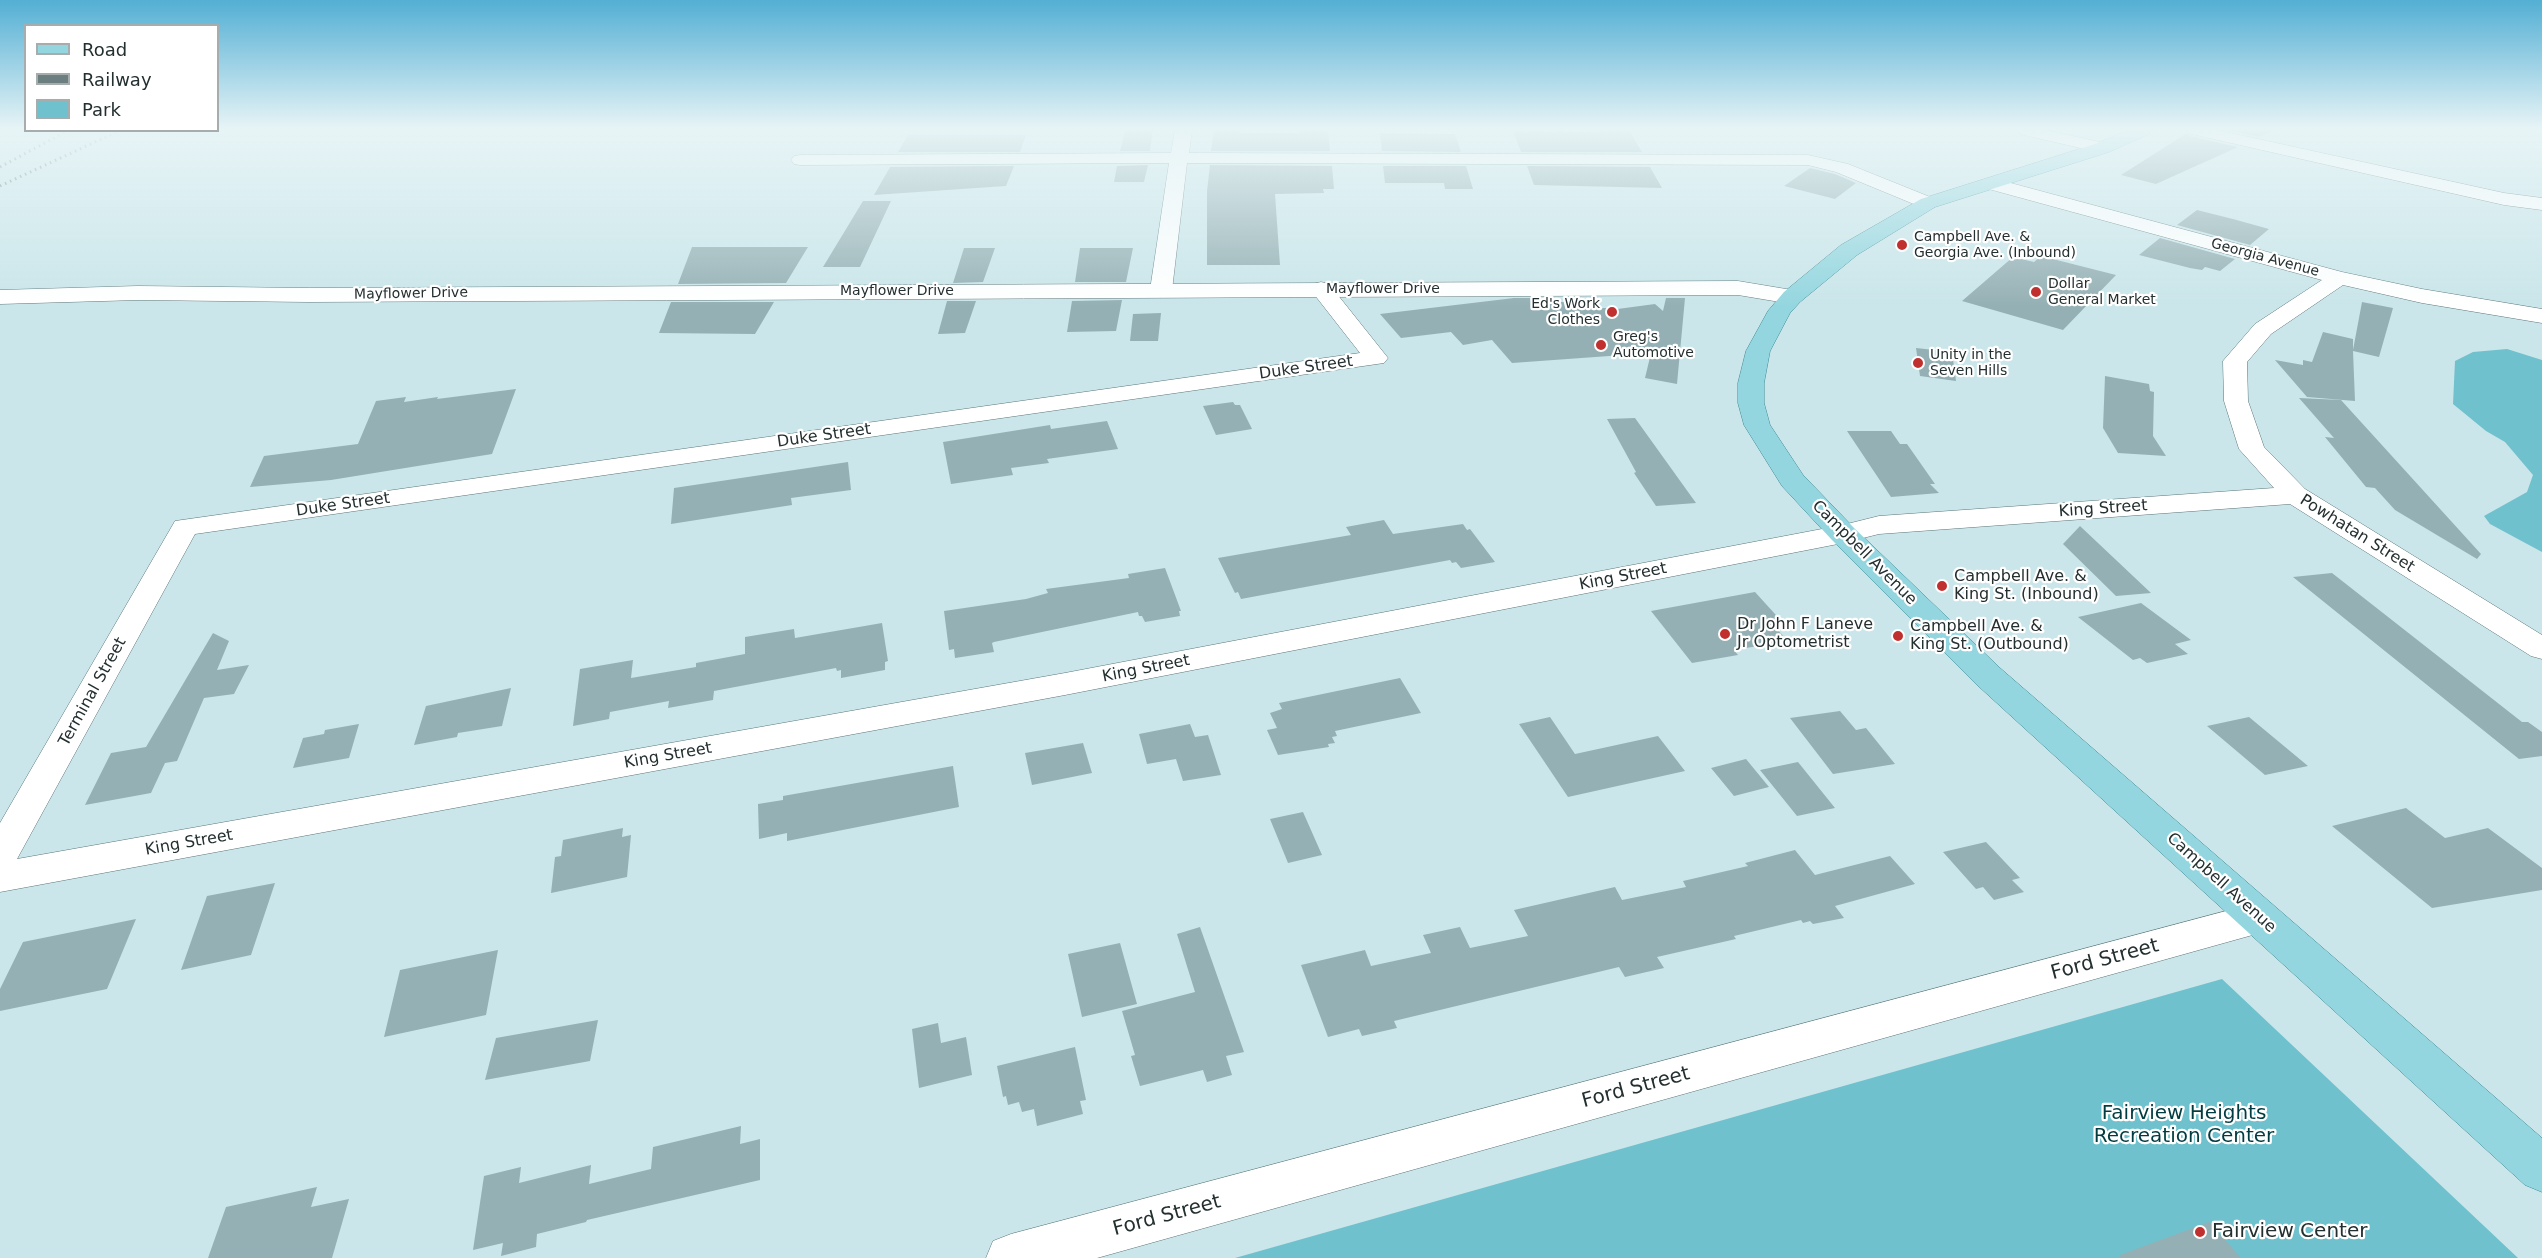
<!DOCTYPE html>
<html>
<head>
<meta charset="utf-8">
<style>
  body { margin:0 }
  #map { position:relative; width:2542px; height:1258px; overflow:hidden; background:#cae6ea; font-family:"DejaVu Sans",sans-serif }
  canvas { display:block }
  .legend { position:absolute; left:24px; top:24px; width:195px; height:108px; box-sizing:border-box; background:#fff; border:2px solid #a7acac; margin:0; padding:8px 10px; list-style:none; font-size:18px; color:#242f30 }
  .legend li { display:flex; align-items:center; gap:12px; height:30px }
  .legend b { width:30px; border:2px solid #a7acac }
</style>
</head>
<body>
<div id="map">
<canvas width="2542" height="1258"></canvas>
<ul class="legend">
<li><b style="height:8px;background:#94d6df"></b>Road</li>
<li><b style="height:8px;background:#6b7e80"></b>Railway</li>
<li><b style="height:16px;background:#6fc1cd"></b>Park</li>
</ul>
</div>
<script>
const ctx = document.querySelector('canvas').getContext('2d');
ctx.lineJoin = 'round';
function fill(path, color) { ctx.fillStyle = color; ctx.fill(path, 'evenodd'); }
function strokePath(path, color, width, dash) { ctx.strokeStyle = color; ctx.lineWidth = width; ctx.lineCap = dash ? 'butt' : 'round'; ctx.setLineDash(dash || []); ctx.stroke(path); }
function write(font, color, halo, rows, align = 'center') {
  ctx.font = font + ' "DejaVu Sans",sans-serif'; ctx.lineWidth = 4.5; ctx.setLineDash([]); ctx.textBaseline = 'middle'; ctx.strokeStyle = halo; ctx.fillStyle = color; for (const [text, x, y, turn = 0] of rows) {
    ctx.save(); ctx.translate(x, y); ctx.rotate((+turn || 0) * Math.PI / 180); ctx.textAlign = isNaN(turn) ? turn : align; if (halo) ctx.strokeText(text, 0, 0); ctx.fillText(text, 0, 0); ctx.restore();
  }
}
fill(new Path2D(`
  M2507,349L2542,360V552L2490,524L2484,516L2527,492L2533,475L2505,442L2486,431L2453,404L2455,361L2473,352Z
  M2222,979L2518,1258H1235Z`), '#6fc1cd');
fill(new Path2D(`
  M1125,130H1153L1150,151H1120Z
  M1214,130H1241L1240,133H1299V130H1328L1330,151H1211Z
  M1599,130H1629L1642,152H1521L1513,131L1600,132Z
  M2226,130H2276L2259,137Z
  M1380,133L1455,134L1461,152L1382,151Z
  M2187,133L2190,136L2238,147L2156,184L2121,175Z
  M908,135H1026L1020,152H898Z
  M1148,165L1144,182H1114L1117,166Z
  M1210,165L1332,166L1334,189H1323L1324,193L1275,194L1280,265H1207V191Z
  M1014,166L1006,186L874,195L890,167Z
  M1383,166H1466L1473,189H1445L1444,183H1385Z
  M1527,166L1650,167L1662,188L1534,185Z
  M1810,168L1835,174L1856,183L1835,199L1784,186Z
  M863,201H891L860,267H823Z
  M2197,210L2233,219L2269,229L2250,245L2177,225Z
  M2160,238L2235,259L2220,271L2205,267L2202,270L2190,268L2139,255Z
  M692,247H808L786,283L678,284Z
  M964,248H995L983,282L953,283Z
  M1080,248H1133L1126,282H1075Z
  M2041,256L2116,275L2063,330L1962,301L2013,257L2034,262Z
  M1514,298H1530L1531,302H1593L1596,308H1608L1610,310L1655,304L1663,311L1666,298H1685L1677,384L1645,378L1651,353L1512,363L1492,340L1463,345L1451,332L1401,338L1380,314Z
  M1122,300L1116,331L1067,332L1072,301Z
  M947,301H976L965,333L938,334Z
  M671,302H774L755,334L659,333Z
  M2362,302L2393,308L2379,357L2353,351L2355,401L2307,397L2275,360L2303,365V360L2312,362L2323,332L2353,339V350Z
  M1161,313L1158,341H1130L1133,314Z
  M1916,348L1952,352L1956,381L1920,376Z
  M2105,376L2149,384L2150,391L2154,392L2153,436L2166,456L2118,453L2103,428Z
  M516,389L492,454L331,480L250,487L264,456L358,444L376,401L406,397L404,402L438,397L437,399Z
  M2299,398L2341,400L2481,554L2477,559L2395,510L2375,488L2366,487L2325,437L2334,438Z
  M1233,402L1235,405H1240L1252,429L1216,435L1203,406Z
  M1635,418L1696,503L1656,506L1634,473L1636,472L1607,419Z
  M1107,421L1118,449L1047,459L1049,463L1011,468L1013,475L951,484L943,442L1050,425L1051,429Z
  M1847,431H1891L1900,444H1907L1935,484H1930L1939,493L1891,497Z
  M848,462L851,490L791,498L792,505L671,524L674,488Z
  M1384,520L1393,534L1463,524L1467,530L1470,529L1495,562L1461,568L1456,562L1452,563L1450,560L1241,599L1238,592L1235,593L1218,558L1351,535L1346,527Z
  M2080,526L2151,593L2116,596L2063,544Z
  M1165,568L1181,611H1179L1180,616L1145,622L1142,616H1139L1138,612L994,642L992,643L994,652L955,658L954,649L949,650L944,611L1026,599L1048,593L1046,589L1129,578L1128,574Z
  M2332,573L2522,722H2528L2542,732V756L2519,759L2293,577Z
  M1755,592L1785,625L1775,627L1788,641L1734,650L1738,655L1692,663L1651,611Z
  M2141,603L2191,640L2175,644L2188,654L2147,663L2140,658L2133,660L2078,617Z
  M882,623L888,661L885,662V670L841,678V670L837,671L836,668L714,691L713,700L668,708L669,701L610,712L609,719L573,726L580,669L633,660L631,678L696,667V663L745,654V637L794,629L795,638Z
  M213,633L229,641L217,670L249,665L234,694L204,698L177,761L165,763L151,793L85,805L111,753L146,747Z
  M1400,678L1421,713L1335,731L1337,736L1332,737L1335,743L1328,744L1329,747L1278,755L1267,730L1277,728L1270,713L1282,709L1279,703Z
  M511,688L502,726L458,733L457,737L414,745L426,706Z
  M1840,711L1856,730L1866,728L1895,764L1833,774L1790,718Z
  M1550,717L1575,754L1658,736L1685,771L1568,797L1519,724Z
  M2249,717L2308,766L2265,775L2207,726Z
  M359,724L349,758L293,768L303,738L324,734L325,730Z
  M1190,724L1195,737L1208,735L1221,775L1183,781L1176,759L1147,764L1139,734Z
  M1083,743L1092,773L1032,785L1025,753Z
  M1746,759L1769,787L1734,796L1711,768Z
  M1798,762L1835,808L1797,816L1760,770Z
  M953,766L959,807L787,841V833L759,839L758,804L783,800V796Z
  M2406,808L2445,838L2488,828L2542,868V890L2432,908L2332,826Z
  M1303,812L1322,855L1288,863L1270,819Z
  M623,828L622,837L631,835L627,877L551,893L555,857L561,856L563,840Z
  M1986,842L2020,878L2012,880L2024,892L1994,900L1983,887L1976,889L1943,852Z
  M1795,850L1815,875L1890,856L1915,884L1835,906L1844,918L1813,924L1810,921L1803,923L1801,920L1734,936L1736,939L1657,957L1664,968L1625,977L1619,967L1394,1021L1397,1028L1362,1036L1359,1029L1328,1037L1301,965L1365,950L1371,966L1431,953L1423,935L1460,927L1470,948L1528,936L1514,910L1615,887L1622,900L1686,887L1683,881L1748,866L1745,863Z
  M275,883L251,955L181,970L207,896Z
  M136,919L107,989L0,1011V989L23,942Z
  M1200,927L1244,1052L1226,1056L1232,1075L1207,1082L1203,1070L1140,1086L1131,1056L1135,1055L1122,1011L1195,992L1177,934Z
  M1120,943L1137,1004L1082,1017L1068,954Z
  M498,950L486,1015L384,1037L400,970Z
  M598,1020L590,1061L485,1080L496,1038Z
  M938,1023L941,1043L966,1037L972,1075L919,1088L912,1029Z
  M1075,1047L1086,1100L1080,1101L1083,1114L1037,1126L1034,1109L1022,1112L1019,1102L1008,1105L1006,1096L1003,1097L997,1066Z
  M741,1126L740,1144L760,1139V1180L587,1220L586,1222L537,1234L536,1247L501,1256L503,1243L473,1250L484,1176L521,1167L519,1183L591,1165L589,1184L651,1169L653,1147Z
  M317,1187L311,1207L349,1199L332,1258H208L226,1207Z
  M2209,1222L2241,1258H2120V1255Z`), '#95b0b4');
const minor = new Path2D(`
  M1175,130H1192L1189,153L1808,155L1848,164L1935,199L1938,203L1935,207H1921L1836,172L1808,165L1187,163L1172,290L1169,295L1161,297L1153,295L1150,290L1169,163L800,165L794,164L791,160L794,156L800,155L1171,153Z
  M2017,130H2046L2108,144L2111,148L2108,152L2102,153L2020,134Z
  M2187,130H2217L2504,193L2542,198V210L2504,205L2196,135L2190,134Z
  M1992,178L2342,272L2422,289L2542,309V323L2422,303L2343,285L2271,334L2247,362L2248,401L2264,447L2305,489L2542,635V659L2531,656L2290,504L1879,534L1843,543L1065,695L0,892V823L175,521L1360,353L1310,289L1313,284L1321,282L1329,284L1384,353L1388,358L1384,363L195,534L17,859L1065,673L1843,525L1879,516L2274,488L2239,449L2224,401L2223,361L2255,324L2322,280L1985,188L1983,184L1985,180Z
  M2260,902L2274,907L2280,918L2274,929L1097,1258H986L993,1241L1011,1234Z`);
const tertiary = new Path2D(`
  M1738,281L1792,290L1800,292L1803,297L1800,302L1792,304L1738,295L309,302L138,300L0,304V290L138,286L309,288Z`);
const primary = new Path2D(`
  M2129,130H2152L2149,134L2109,152L1935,207L1857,255L1800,302L1790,313L1770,351L1764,383V403L1770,425L1803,475L1854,528L2000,668L2542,1138V1192L2525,1185L1976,684L1832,540L1782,486L1744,425L1738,403V383L1746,351L1768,311L1784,292L1841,245L1921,199L2095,144Z`);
strokePath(minor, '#5c7679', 1);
strokePath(tertiary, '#5c7679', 1);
strokePath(primary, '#3e8a93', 1);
fill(minor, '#fff');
fill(tertiary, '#fff');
fill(primary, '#94d6df');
strokePath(new Path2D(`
  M0,167L69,130
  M0,186L121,130`), '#6b7e80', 3, [1.5, 4]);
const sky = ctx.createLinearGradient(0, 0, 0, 306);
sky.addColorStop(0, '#53afd4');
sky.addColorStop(0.42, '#e7f4f6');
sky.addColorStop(1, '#e7f4f600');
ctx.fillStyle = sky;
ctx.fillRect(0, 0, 2542, 306);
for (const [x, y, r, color] of [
  [1902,245,6,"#bf302e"],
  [2036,292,6,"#bf302e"],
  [1612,312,6,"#bf302e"],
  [1601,345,6,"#bf302e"],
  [1918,363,6,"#bf302e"],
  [1942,586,6,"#bf302e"],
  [1725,634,6,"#bf302e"],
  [1898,636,6,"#bf302e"],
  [2200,1232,6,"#bf302e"]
]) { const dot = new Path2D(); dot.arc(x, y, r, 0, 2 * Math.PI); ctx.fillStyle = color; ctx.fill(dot); strokePath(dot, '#fff', 2); }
write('14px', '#242f30', '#fff', [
  ["Campbell Ave. &",1914,237],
  ["Georgia Ave. (Inbound)",1914,253],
  ["Dollar",2048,284],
  ["General Market",2048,300],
  ["Ed's Work",1600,304,"right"],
  ["Clothes",1600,320,"right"],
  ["Greg's",1613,337],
  ["Automotive",1613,353],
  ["Unity in the",1930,355],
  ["Seven Hills",1930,371]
], 'left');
write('14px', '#242f30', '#fff', [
  ["Georgia Avenue",2265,258,15],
  ["Mayflower Drive",1383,289],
  ["Mayflower Drive",897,291],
  ["Mayflower Drive",411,294,-1]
]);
write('16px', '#242f30', '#fff', [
  ["Duke Street",1306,368,-8],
  ["Duke Street",824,436,-8],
  ["Duke Street",343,505,-8],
  ["King Street",2103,509,-4],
  ["Powhatan Street",2357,534,32],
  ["Campbell Avenue",1864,553,45],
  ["King Street",1623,577,-11],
  ["King Street",1146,669,-11],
  ["Terminal Street",93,692,-61],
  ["King Street",668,756,-10],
  ["King Street",189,843,-10],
  ["Campbell Avenue",2221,883,42]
]);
write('16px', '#242f30', '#fff', [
  ["Campbell Ave. &",1954,577],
  ["King St. (Inbound)",1954,595],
  ["Dr John F Laneve",1737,625],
  ["Jr Optometrist",1737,643],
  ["Campbell Ave. &",1910,627],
  ["King St. (Outbound)",1910,645]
], 'left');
write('20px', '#242f30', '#fff', [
  ["Ford Street",2105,960,-15],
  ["Ford Street",1636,1088,-15],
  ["Ford Street",1167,1216,-15]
]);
write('20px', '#003c42', '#fff', [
  ["Fairview Heights",2184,1114],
  ["Recreation Center",2184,1137]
]);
write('20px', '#242f30', '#fff', [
  ["Fairview Center",2212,1232]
], 'left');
</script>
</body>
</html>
